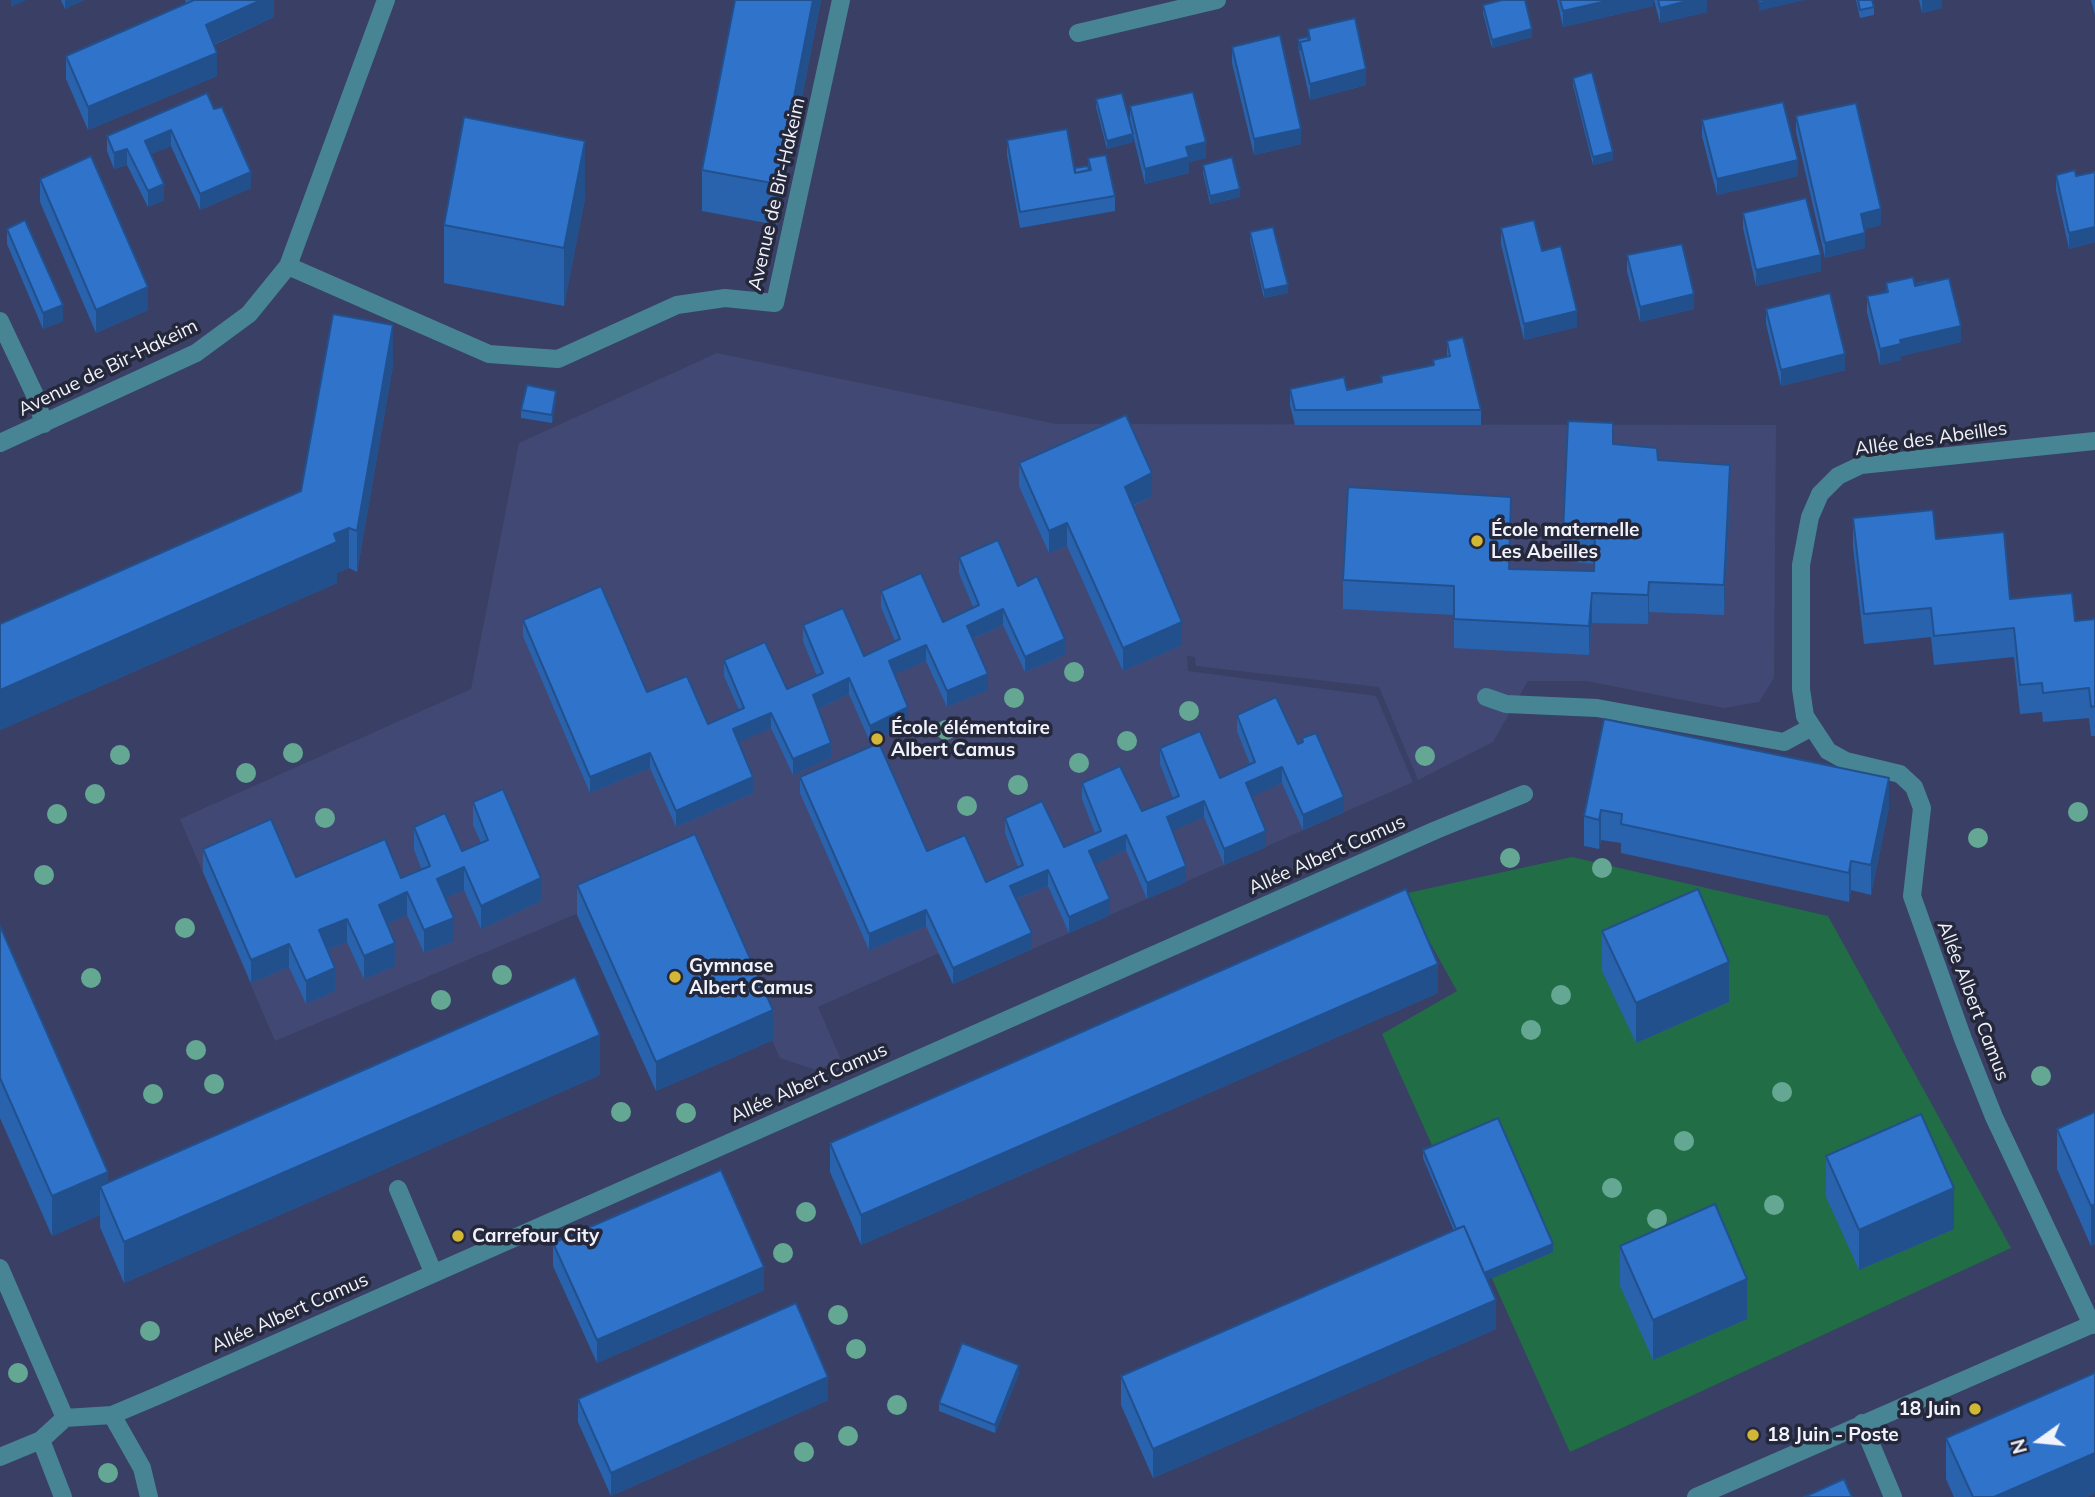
<!DOCTYPE html>
<html>
<head>
<meta charset="utf-8">
<style>
  body { margin:0 }
  #map { position:relative; width:2095px; height:1497px; overflow:hidden; background:#3a3f65; font-family:Mulish,sans-serif }
  canvas { display:block }
  .north { position:absolute; left:2004px; top:1406px; width:70px; height:70px; -webkit-text-stroke:5px #25283a; paint-order:stroke; rotate:255deg; font-size:19px; font-weight:700; line-height:28px; text-align:center; color:#f1f3fc }
  .north::after { content:''; display:block; margin:auto; width:24px; height:32px; background:#f1f3fc; clip-path:polygon(50% 0,100% 100%,50% 72%,0 100%) }
</style>
</head>
<body>
<div id="map">
<canvas width="2095" height="1497"></canvas>
<div class="north">N</div>
</div>
<script>
const ctx = document.querySelector('canvas').getContext('2d');
ctx.lineJoin = 'round';
function fill(path, color) { ctx.fillStyle = color; ctx.fill(path, 'evenodd'); }
function strokePath(path, color, width, dash) { ctx.strokeStyle = color; ctx.lineWidth = width; ctx.lineCap = dash ? 'butt' : 'round'; ctx.setLineDash(dash || []); ctx.stroke(path); }
function write(font, color, halo, rows, align = 'center') {
  ctx.font = font + ' Mulish,sans-serif'; ctx.lineWidth = 7; ctx.setLineDash([]); ctx.textBaseline = 'middle'; ctx.strokeStyle = halo; ctx.fillStyle = color; for (const [text, x, y, turn = 0] of rows) {
    ctx.save(); ctx.translate(x, y); ctx.rotate((+turn || 0) * Math.PI / 180); ctx.textAlign = isNaN(turn) ? turn : align; if (halo) ctx.strokeText(text, 0, 0); ctx.fillText(text, 0, 0); ctx.restore();
  }
}
fill(new Path2D(`
  M717,353L1056,424L1776,425L1774,678L1759,702L1724,708L1586,681H1528L1493,742L1418,780L1379,687L1196,666L1195,657L1187,656L1188,671L1376,696L1413,782L953,984L939,953L818,1007L841,1060L816,1070L780,1058L695,864L275,1041L180,819L471,689L519,443Z`), '#424874');
fill(new Path2D(`
  M1572,857L1828,916L2011,1248L1570,1452L1382,1034L1457,991L1403,894Z`), '#216d45');
strokePath(new Path2D(`
  M1078,33L1217,0
  M288,266L489,354L558,359L677,305L725,298L775,303L841,0
  M0,321L34,393L44,424
  M0,443L196,353L249,314L288,266L386,0
  M1486,697L1506,704L1597,708L1784,742L1812,727
  M398,1189L433,1272
  M0,1268L65,1418
  M2092,1325L1994,1117L1963,1039L1912,896L1922,808L1914,787L1900,774L1846,761L1828,751L1805,716L1801,689V565L1810,517L1820,494L1838,476L1861,465L2095,441
  M112,1415L142,1468L149,1497
  M1862,1423L1893,1497
  M0,1457L41,1440
  M63,1497L41,1440L65,1418L112,1415L157,1396L1436,830L1524,794
  M1696,1497L2095,1323`), '#478595', 18);
ctx.fillStyle = '#64a893';
for (const [x, y] of [
  [1074,672],
  [1014,698],
  [1189,711],
  [946,730],
  [1127,741],
  [293,753],
  [120,755],
  [1425,756],
  [1079,763],
  [246,773],
  [1018,785],
  [95,794],
  [967,806],
  [2078,812],
  [57,814],
  [325,818],
  [1978,838],
  [1510,858],
  [1602,868],
  [44,875],
  [185,928],
  [502,975],
  [91,978],
  [1561,995],
  [441,1000],
  [1531,1030],
  [196,1050],
  [2041,1076],
  [214,1084],
  [1782,1092],
  [153,1094],
  [621,1112],
  [686,1113],
  [1684,1141],
  [1612,1188],
  [1774,1205],
  [806,1212],
  [1657,1219],
  [783,1253],
  [838,1315],
  [150,1331],
  [856,1349],
  [18,1373],
  [897,1405],
  [848,1436],
  [804,1452],
  [108,1473]
]) { ctx.beginPath(); ctx.arc(x, y, 10, 0, 2 * Math.PI); ctx.fill(); }
fill(new Path2D(`
  M61,0H84L65,9Z
  M185,0H274V17L214,45L217,76L88,130L66,79V56L186,3Z
  M821,0L777,225L702,211V170Z
  M1557,0H1653V6L1563,27Z
  M1654,0H1707V12L1660,23Z
  M1856,0H1872L1874,7V15L1860,18Z
  M1919,0H1942V8L1922,13Z
  M2091,0H2095V15Z
  M1483,5L1532,37L1492,48L1483,13Z
  M1308,29L1366,85L1310,100L1298,47V39L1308,37Z
  M1232,47L1301,144L1254,155L1232,63Z
  M1573,78L1613,160L1593,165L1573,85Z
  M207,93L251,188L200,210L171,146L151,154L164,200L148,207L127,165L114,169L107,151V136Z
  M1096,99L1130,121V106L1206,158L1189,162V173L1145,184L1133,135V142L1107,149L1096,107Z
  M1796,116L1881,225L1864,229L1865,248L1825,258L1796,132Z
  M1702,120L1798,176L1717,195L1702,136Z
  M1007,140L1075,168L1088,166V158L1115,196V211L1020,228L1007,155Z
  M1203,165L1240,197L1210,204L1203,173Z
  M2095,172V242L2069,249L2056,190V175L2076,176Z
  M40,179L148,310L96,333L40,202Z
  M585,198L564,306L444,283V225Z
  M1743,213L1821,271L1756,286L1743,228Z
  M1501,228L1542,251L1577,327L1524,340L1501,244Z
  M7,229L63,321L43,329L7,244Z
  M1250,232L1288,293L1264,298L1250,240Z
  M1627,255L1694,309L1640,322L1627,271Z
  M1886,283L1915,284L1961,342L1901,356V360L1880,365L1867,312V296L1886,292Z
  M1766,309L1845,370L1781,386L1766,324Z
  M1447,341L1481,410V425H1295L1290,405V389L1347,390L1381,382V376L1433,365V360L1447,356Z
  M393,365L357,572L349,568L337,573V583L0,730V624L301,491Z
  M556,399L552,423L521,418V410Z
  M1613,444L1658,460L1730,494L1724,615L1649,612L1648,624L1592,623L1589,655L1454,648V615L1343,609V580L1511,526L1510,569L1594,571V564L1563,561V532Z
  M1019,463L1152,496L1133,506L1182,645L1123,671L1067,546L1049,553L1019,486Z
  M1853,518L1936,539L2010,599L2075,621L2095,619V736H2091L2089,718L2043,722L2042,712L2020,714L2014,657L1934,665L1931,637L1864,644L1853,547Z
  M959,557L1018,586L1065,655L1025,672L1003,625L972,639L988,690L947,707L926,661L895,674L908,723L870,742L849,694L818,709L831,758L793,775L771,728L738,742L753,793L676,827L650,768L590,793L523,636V620L647,692L708,724L739,710L724,676V660L787,689L817,676L803,641V625L864,656L895,641L881,607V591L943,622L973,607L959,573Z
  M1237,715L1298,744L1302,743V738L1344,812L1303,830L1282,783L1251,796L1266,847L1224,865L1204,817L1172,830L1186,882L1147,899L1126,850L1094,864L1110,915L1069,933L1048,886L1016,899L1032,949L953,984L926,926L869,950L800,793V777L927,851L986,882L1018,867L1005,833V818L1064,847L1095,833L1082,799V783L1142,811L1173,798L1160,764V748L1220,778L1250,764L1237,731Z
  M1604,719L1889,807L1871,895L1851,890L1849,902L1621,853V843L1601,840L1599,849L1584,846V816Z
  M473,802L541,901L481,929L464,890L446,898L454,941L424,953L407,915L387,924L395,966L364,979L347,942L327,950L335,991L306,1004L289,967L251,983L203,872V849L296,877L401,878L422,870L414,850V827L462,851L481,843L473,825Z
  M577,885L773,1040L656,1091L577,915Z
  M0,926L108,1183L600,1075L124,1283L100,1227V1215L52,1236L0,1118Z
  M1602,931L1729,1002L1636,1043L1602,971Z
  M1438,993L861,1245L830,1172V1143Z
  M2095,1112V1244L2091,1246L2057,1169V1129Z
  M1423,1150L1553,1252L1487,1280L1496,1329L1153,1478L1121,1405V1376L1454,1231L1423,1158Z
  M1826,1156L1954,1229L1859,1270L1826,1197Z
  M553,1243L764,1290L597,1363L553,1266Z
  M1620,1246L1747,1319L1653,1360L1620,1286Z
  M1019,1373L995,1433L939,1411V1403Z
  M2095,1373V1493L2087,1497H1954L1946,1479V1438Z
  M578,1399L828,1400L611,1496L578,1422Z`), '#2963ae');
fill(new Path2D(`
  M11,0H27L11,7Z
  M65,0H84L65,9Z
  M261,0H274V17L206,48V25Z
  M813,0H821L777,225V184Z
  M1611,0H1653V6L1563,27V11Z
  M1691,0H1707V12L1660,23V8Z
  M1772,0H1805L1759,11V3Z
  M1922,0H1942V8L1922,13Z
  M1532,29V37L1492,48V40Z
  M217,53V76L88,130V107Z
  M1366,69V85L1310,100V84Z
  M1301,129V144L1254,155V139Z
  M171,130V146L145,157V141Z
  M1133,134V142L1107,149V141Z
  M585,141V198L564,306V248Z
  M1206,142V158L1189,162V173L1145,184V169L1186,147Z
  M127,149V165L114,169V153Z
  M1613,152V160L1593,165V157Z
  M1798,160V176L1717,195V179Z
  M251,172V188L200,210V194Z
  M164,184V200L148,207V191Z
  M1240,189V197L1210,204V196Z
  M1881,209V225L1861,230V214Z
  M2095,227V242L2069,249V233Z
  M1865,233V248L1825,258V243Z
  M1821,255V271L1756,286V270Z
  M1288,285V293L1264,298V290Z
  M148,287V310L96,333V310Z
  M1694,294V309L1640,322V307Z
  M63,305V321L43,329V313Z
  M1577,311V327L1524,340V324Z
  M393,325V365L357,572V531Z
  M1961,326V342L1901,356V360L1880,365V349L1900,340Z
  M1845,354V370L1781,386V370Z
  M556,391V399L552,423V415Z
  M1730,465V494L1724,615V585Z
  M1152,473V496L1125,509V487Z
  M1511,497V526L1509,598V569Z
  M1067,523V546L1049,553V531Z
  M349,528V568L337,573V583L0,730V690Z
  M1649,582V612L1648,624V595Z
  M1592,593V623L1589,655V626Z
  M1003,609V625L967,641V626Z
  M1182,622V645L1123,671V648Z
  M1065,639V655L1025,672V657Z
  M926,645V661L889,677V661Z
  M988,674V690L947,707V691Z
  M849,678V694L813,711V695Z
  M908,707V723L870,742V726Z
  M771,713V728L733,745V729Z
  M831,743V758L793,775V759Z
  M650,753V768L590,793V777Z
  M1282,767V783L1246,799V783Z
  M753,777V793L676,827V811Z
  M1889,778V807L1871,895V865Z
  M1344,797V812L1303,830V815Z
  M1204,801V817L1167,833V817Z
  M1601,810V840L1599,849V820Z
  M1266,831V847L1224,865V849Z
  M1126,835V850L1089,867V851Z
  M1851,861V890L1849,902V873Z
  M1186,866V882L1147,899V883Z
  M464,867V890L437,902V879Z
  M1048,870V886L1010,901V886Z
  M541,878V901L481,929V906Z
  M407,892V915L379,928V905Z
  M1110,899V915L1069,933V917Z
  M926,910V926L869,950V934Z
  M454,918V941L424,953V930Z
  M347,919V942L319,953V930Z
  M1032,933V949L953,984V968Z
  M395,943V966L364,979V956Z
  M289,944V967L251,983V960Z
  M1729,962V1002L1636,1043V1003Z
  M1438,964V993L861,1245V1215Z
  M335,968V991L306,1004V981Z
  M773,1010V1040L656,1091V1062Z
  M600,1035V1075L124,1283V1242Z
  M108,1172V1205L100,1186V1215L52,1236V1196Z
  M1954,1188V1229L1859,1270V1230Z
  M2095,1204V1244L2091,1246V1206Z
  M1553,1244V1252L1477,1285V1277Z
  M764,1267V1290L597,1363V1340Z
  M1747,1279V1319L1653,1360V1320Z
  M1496,1300V1329L1153,1478V1449Z
  M1019,1365V1373L995,1433V1425Z
  M828,1377V1400L611,1496V1473Z
  M2095,1453V1493L2087,1497H1994Z`), '#22508d');
const building = new Path2D(`
  M194,0H261L206,25L217,53L88,107L66,56Z
  M735,0H813L777,184L702,170Z
  M1502,0H1525L1532,29L1492,40L1483,5Z
  M1560,0H1611L1563,11Z
  M1658,0H1691L1660,8Z
  M1758,0H1772L1759,3Z
  M1858,0H1872L1874,7L1860,10Z
  M1355,18L1366,69L1310,84L1300,42L1310,40L1308,29Z
  M1280,35L1301,129L1254,139L1232,47Z
  M1308,37L1309,40L1300,42V50L1298,39Z
  M1592,72L1613,152L1593,157L1573,78Z
  M1193,92L1206,142L1186,147L1189,157L1145,169L1130,106Z
  M207,93L214,109L222,107L251,172L200,194L171,130L145,141L164,184L148,191L127,149L114,153L107,136Z
  M1122,93L1133,134L1107,141L1096,99Z
  M1783,102L1798,160L1717,179L1702,120Z
  M1856,103L1881,209L1861,214L1865,233L1825,243L1796,116Z
  M464,117L585,141L564,248L444,225Z
  M1067,129L1075,173L1091,170L1088,158L1106,155L1115,196L1020,212L1007,140Z
  M91,156L148,287L96,310L40,179Z
  M1232,157L1240,189L1210,196L1203,165Z
  M1088,166L1089,170L1075,173V168Z
  M2075,170L2076,176L2095,172V227L2069,233L2056,175Z
  M1806,198L1821,255L1756,270L1743,213Z
  M25,220L63,305L43,313L7,229Z
  M1534,220L1542,251L1561,246L1577,311L1524,324L1501,228Z
  M1273,227L1288,285L1264,290L1250,232Z
  M1682,244L1694,294L1640,307L1627,255Z
  M1913,277L1915,286L1949,278L1961,326L1900,340L1901,344L1880,349L1867,296L1888,292L1886,283Z
  M1926,281V283L1915,286V284Z
  M1830,293L1845,354L1781,370L1766,309Z
  M333,314L393,325L357,531L349,528L334,534L337,542L0,690V624L301,491Z
  M1463,337L1481,410H1295L1290,389L1344,377L1347,390L1382,382L1381,376L1434,365L1433,360L1450,356L1447,341Z
  M527,385L556,391L552,415L521,410Z
  M1126,415L1152,473L1125,487L1182,622L1123,648L1067,523L1049,531L1019,463Z
  M1568,421L1613,423V444L1657,448L1658,460L1730,465L1724,585L1649,582L1648,595L1592,593L1589,626L1454,619V586L1343,580L1348,487L1511,497L1509,569L1594,571L1595,535L1563,532Z
  M1933,510L1936,539L2004,532L2010,599L2072,593L2075,621L2095,619V706L2091,707L2089,688L2043,693L2042,683L2020,685L2014,628L1934,636L1931,608L1864,614L1853,518Z
  M998,540L1018,586L1037,576L1065,639L1025,657L1003,609L967,626L988,674L947,691L926,645L889,661L908,707L870,726L849,678L813,695L831,743L793,759L771,713L733,729L753,777L676,811L650,753L590,777L523,620L601,586L647,692L687,676L708,724L744,708L724,660L765,642L787,689L823,673L803,625L843,608L864,656L900,639L881,591L921,573L943,622L979,605L959,557Z
  M1276,697L1298,744L1303,742L1302,738L1316,733L1344,797L1303,815L1282,767L1246,783L1266,831L1224,849L1204,801L1167,817L1186,866L1147,883L1126,835L1089,851L1110,899L1069,917L1048,870L1010,886L1032,933L953,968L926,910L869,934L800,777L879,743L927,851L965,835L986,882L1023,865L1005,818L1042,801L1064,847L1101,831L1082,783L1120,766L1142,811L1179,796L1160,748L1200,731L1220,778L1255,762L1237,715Z
  M1604,719L1889,778L1871,865L1851,861L1849,873L1621,824L1622,814L1601,810L1599,820L1584,816Z
  M503,789L541,878L481,906L464,867L437,879L454,918L424,930L407,892L379,905L395,943L364,956L347,919L319,930L335,968L306,981L289,944L251,960L203,849L271,819L296,877L385,839L401,878L430,866L414,827L445,813L462,851L488,840L473,802Z
  M695,834L773,1010L656,1062L577,885Z
  M1406,889L1438,964L861,1215L830,1143Z
  M1698,889L1729,962L1636,1003L1602,931Z
  M0,926L108,1172L52,1196L0,1078Z
  M575,977L600,1035L124,1242L100,1186Z
  M2095,1112V1204L2091,1206L2057,1129Z
  M1921,1114L1954,1188L1859,1230L1826,1156Z
  M1498,1118L1553,1244L1484,1273L1464,1226L1456,1229L1423,1150Z
  M721,1170L764,1267L597,1340L553,1243Z
  M1715,1204L1747,1279L1653,1320L1620,1246Z
  M1464,1226L1496,1300L1153,1449L1121,1376Z
  M796,1303L828,1377L611,1473L578,1399Z
  M962,1343L1019,1365L995,1425L939,1403Z
  M2095,1373V1453L1994,1497H1973L1946,1438Z
  M1844,1479L1852,1497H1804Z`);
fill(building, '#3073ca');
strokePath(building, '#22508d', 2);
for (const [x, y, r, color] of [
  [1477,541,7,"#d2b635"],
  [877,739,7,"#d2b635"],
  [675,977,7,"#d2b635"],
  [458,1236,7,"#d2b635"],
  [1975,1409,7,"#d2b635"],
  [1753,1435,7,"#d2b635"]
]) { const dot = new Path2D(); dot.arc(x, y, r, 0, 2 * Math.PI); ctx.fillStyle = color; ctx.fill(dot); strokePath(dot, '#25283a', 2.5); }
write('19px', '#f1f3fc', '#25283a', [
  ["Avenue de Bir-Hakeim",777,194,-77],
  ["Avenue de Bir-Hakeim",108,368,-26],
  ["Allée des Abeilles",1931,439,-8],
  ["Allée Albert Camus",1327,855,-24],
  ["Allée Albert Camus",1973,1001,69],
  ["Allée Albert Camus",809,1083,-24],
  ["Allée Albert Camus",290,1313,-24]
]);
write('bold 19px', '#f1f3fc', '#25283a', [
  ["École maternelle",1491,530],
  ["Les Abeilles",1491,552],
  ["École élémentaire",891,728],
  ["Albert Camus",891,750],
  ["Gymnase",689,966],
  ["Albert Camus",689,988],
  ["Carrefour City",472,1236],
  ["18 Juin",1961,1409,"right"],
  ["18 Juin - Poste",1767,1435]
], 'left');
</script>
</body>
</html>
